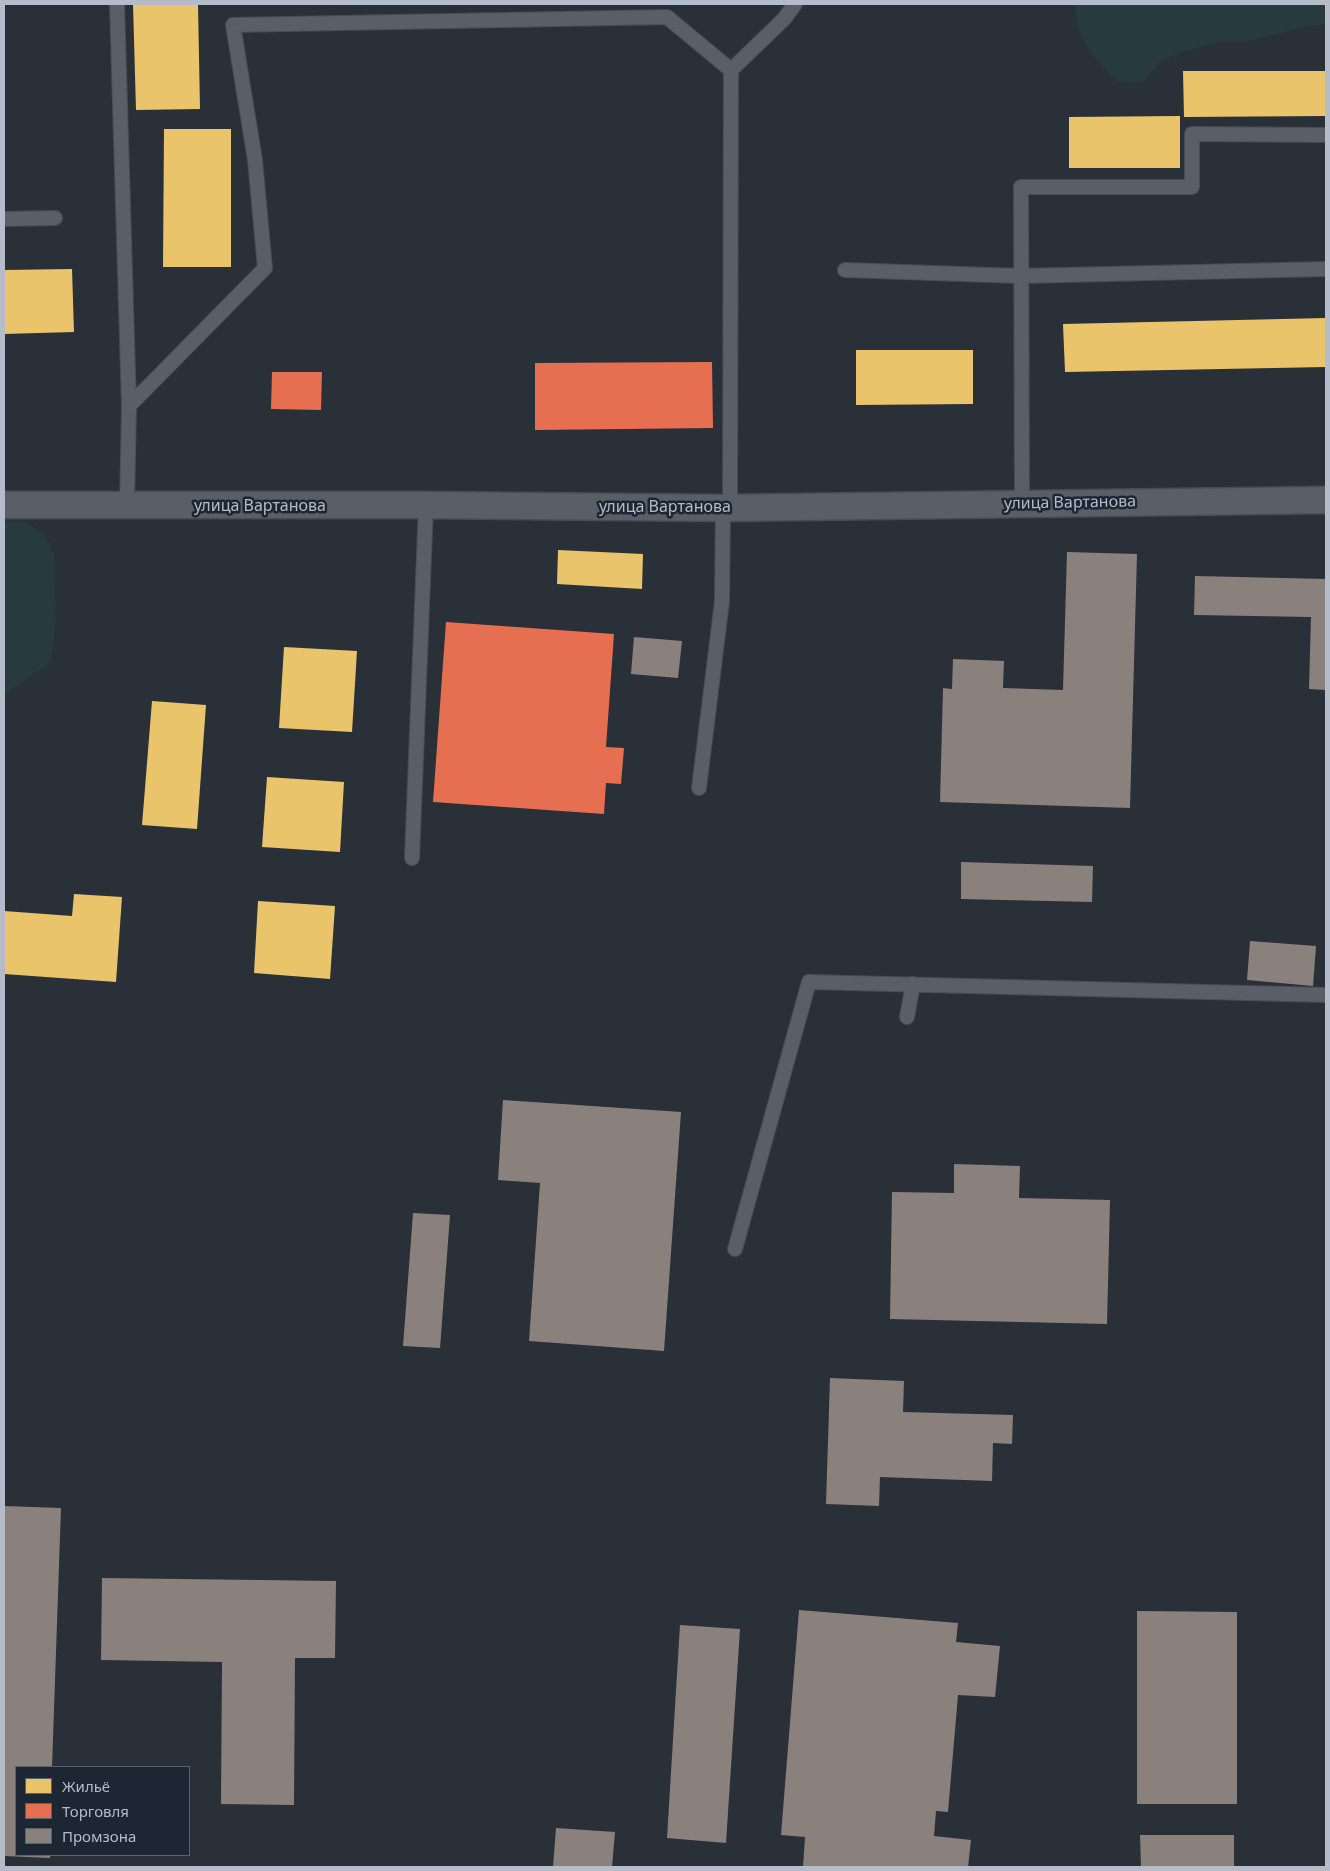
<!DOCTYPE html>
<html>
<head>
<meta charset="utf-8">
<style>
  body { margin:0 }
  #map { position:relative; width:1330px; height:1871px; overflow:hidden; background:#2a3038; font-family:"Noto Sans",sans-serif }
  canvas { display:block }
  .frame { position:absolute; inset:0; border:5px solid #b4bcc9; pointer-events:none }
  .legend { position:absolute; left:15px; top:1766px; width:175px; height:90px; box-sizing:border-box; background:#1d2633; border:1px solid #59626f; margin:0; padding:6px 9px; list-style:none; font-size:15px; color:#b4bcc9 }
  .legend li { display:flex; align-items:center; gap:10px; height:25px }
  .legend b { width:25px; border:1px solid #59626f }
</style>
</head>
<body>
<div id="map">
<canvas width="1330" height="1871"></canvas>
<div class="frame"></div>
<ul class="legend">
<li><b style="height:14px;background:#e9c46a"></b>Жильё</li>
<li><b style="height:14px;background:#e76f51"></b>Торговля</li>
<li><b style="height:14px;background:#8a817c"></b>Промзона</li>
</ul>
</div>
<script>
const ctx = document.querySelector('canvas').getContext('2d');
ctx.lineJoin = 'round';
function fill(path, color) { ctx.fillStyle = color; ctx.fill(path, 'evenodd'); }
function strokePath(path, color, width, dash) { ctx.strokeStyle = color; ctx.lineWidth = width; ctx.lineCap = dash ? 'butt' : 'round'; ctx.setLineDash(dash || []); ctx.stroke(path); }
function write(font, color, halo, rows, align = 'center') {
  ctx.font = font + ' "Noto Sans",sans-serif'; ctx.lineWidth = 5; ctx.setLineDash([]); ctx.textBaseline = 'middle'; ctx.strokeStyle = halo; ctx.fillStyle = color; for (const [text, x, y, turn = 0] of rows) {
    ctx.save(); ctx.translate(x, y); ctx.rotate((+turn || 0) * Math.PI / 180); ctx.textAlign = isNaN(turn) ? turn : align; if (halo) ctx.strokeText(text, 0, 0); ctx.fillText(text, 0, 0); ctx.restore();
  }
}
fill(new Path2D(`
  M1076,4H1326V24L1306,27L1249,41H1226L1189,50L1161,61L1142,83L1119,82C1097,63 1072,35 1076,4Z
  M4,521H24L45,535L54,553L56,619L51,662L4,695Z`), '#273a3e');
fill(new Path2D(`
  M133,4H198L200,109L136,110Z
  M1183,71H1326V116L1184,117Z
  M1180,116V168H1069V117Z
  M164,129H231V267H163Z
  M72,269L74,332L4,334V270Z
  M1326,318V367L1065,372L1063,324Z
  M856,350H973V404L856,405Z
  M558,550L643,554L642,589L557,584Z
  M284,647L357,651L352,732L279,728Z
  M152,701L206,705L197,829L142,825Z
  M267,777L344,782L340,852L262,847Z
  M74,894L122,897L116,982L4,974V911L72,916Z
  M258,901L335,906L330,979L254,973Z`), '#e9c46a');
fill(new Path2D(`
  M712,362L713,428L535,430V363Z
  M272,372H322L321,410L271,409Z
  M446,622L614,634L606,747L624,748L621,784L606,783L604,814L433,802Z`), '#e76f51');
fill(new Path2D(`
  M1067,552L1137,554L1130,808L940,802L943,688L952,689L953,659L1004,661L1003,688L1063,690Z
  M1195,576L1326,579V690L1309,689L1311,617L1194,615Z
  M634,637L682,641L678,678L631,674Z
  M961,862L1093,866L1092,902L961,899Z
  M1250,941L1316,946L1313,986L1247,980Z
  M503,1100L681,1112L664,1351L529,1341L540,1183L498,1180Z
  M954,1164L1020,1166L1019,1198L1110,1200L1107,1324L890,1319L892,1192L954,1193Z
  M413,1213L450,1215L440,1348L403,1346Z
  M830,1378L904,1381L903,1412L1013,1415L1012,1444L993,1443L992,1481L880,1477L879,1506L826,1504Z
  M4,1506L61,1508L52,1767H16V1855H50V1858L4,1856Z
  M102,1578L336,1581L335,1658H295L294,1805L221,1804L222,1662L101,1660Z
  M799,1610L958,1623L956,1642L1000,1646L995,1697L958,1695L948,1812L936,1811L934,1836L971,1840L968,1867H803L805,1837L781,1835Z
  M1137,1611L1237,1612V1804H1137Z
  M680,1625L740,1629L726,1843L667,1838Z
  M556,1828L615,1832L612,1867H553Z
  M1140,1835H1234V1867H1141Z`), '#8a817c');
const service = new Path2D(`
  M117,4L129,406L127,506
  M731,70L784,19L795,4
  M4,219L55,218
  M845,270L1020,276L1326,269
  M129,406L265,268L255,160L233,25L667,17L731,70L730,507
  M1022,504L1021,187H1192V134L1326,135
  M699,788L722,601L723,508
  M412,858L426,505
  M907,1017L913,984
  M735,1249L809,982L1326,995`);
const minor = new Path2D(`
  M4,505H426L723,508L1326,500`);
strokePath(service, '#484c53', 16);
strokePath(minor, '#484c53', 29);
strokePath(service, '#5a5e66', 14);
strokePath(minor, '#5a5e66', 26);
write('16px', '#b4bcc9', '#1d2633', [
  ["улица Вартанова",1070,503,-1],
  ["улица Вартанова",260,506],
  ["улица Вартанова",665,507]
]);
</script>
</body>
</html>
